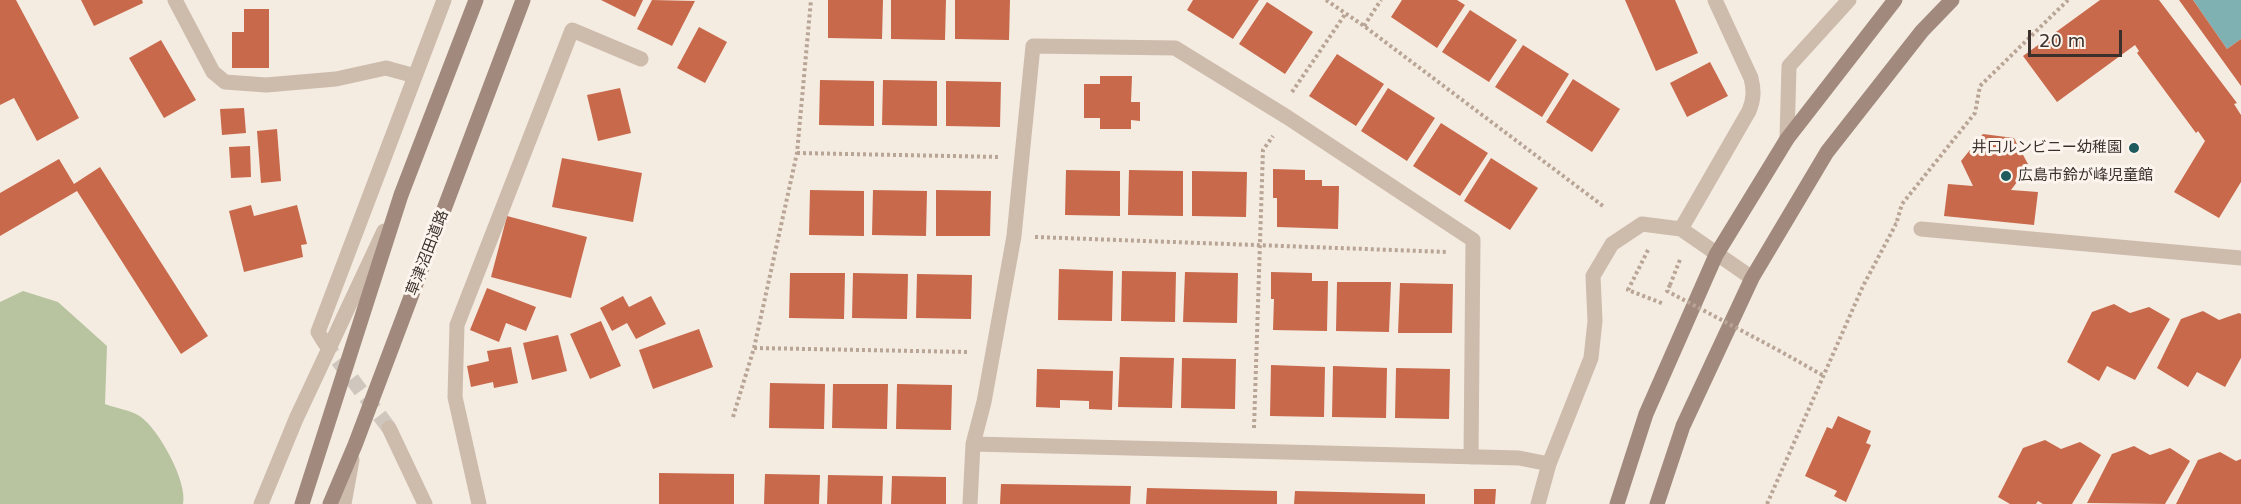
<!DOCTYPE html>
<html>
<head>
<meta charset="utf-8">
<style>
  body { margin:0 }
  #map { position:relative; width:2241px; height:504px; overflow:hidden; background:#f4ebe1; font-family:"DejaVu Sans",sans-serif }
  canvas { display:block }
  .scale { position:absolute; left:2028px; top:30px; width:94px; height:27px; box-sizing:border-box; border:3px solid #3b302b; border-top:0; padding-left:8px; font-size:18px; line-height:21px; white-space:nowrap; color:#3b302b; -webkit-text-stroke:4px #fbf5ee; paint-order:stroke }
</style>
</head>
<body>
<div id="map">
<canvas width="2241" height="504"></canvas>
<div class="scale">20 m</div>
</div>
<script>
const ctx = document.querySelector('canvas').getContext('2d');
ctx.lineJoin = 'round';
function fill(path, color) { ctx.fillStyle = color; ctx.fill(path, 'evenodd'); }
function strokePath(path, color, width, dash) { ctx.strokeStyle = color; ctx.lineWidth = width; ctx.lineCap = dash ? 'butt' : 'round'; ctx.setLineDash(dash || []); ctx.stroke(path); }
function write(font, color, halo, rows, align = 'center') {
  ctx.font = font + ' "DejaVu Sans","Noto Sans JP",sans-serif'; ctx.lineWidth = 6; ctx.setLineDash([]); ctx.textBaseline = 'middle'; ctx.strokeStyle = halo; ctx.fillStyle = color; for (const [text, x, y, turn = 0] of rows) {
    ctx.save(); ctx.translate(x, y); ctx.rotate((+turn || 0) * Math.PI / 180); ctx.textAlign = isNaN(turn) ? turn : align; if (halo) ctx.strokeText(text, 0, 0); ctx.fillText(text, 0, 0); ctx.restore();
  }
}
fill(new Path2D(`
  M23,291L58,302L107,346L105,404C115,408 131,410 141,417C159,430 188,482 183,504H0V302Z`), '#b8c4a0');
fill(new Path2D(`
  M2193,0H2241V39L2227,49Z`), '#7fb0b2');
fill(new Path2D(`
  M0,0H16L79,118L37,141L14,98L0,105Z
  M81,0H142L143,3L94,26Z
  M601,0H643L635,17Z
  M652,0L695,1L672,46L637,29Z
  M828,0H883L882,39L828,38Z
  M891,0H946L945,40L891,39Z
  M955,0H1010L1009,40L955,39Z
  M1193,0H1259L1233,39L1187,10Z
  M1402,0H1457L1465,5L1437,48L1391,17Z
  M1625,0H1675L1698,53L1656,71Z
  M2100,0H2159L2237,103L2234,104L2241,115V182L2219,218L2174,192L2205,141L2198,131L2196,133L2137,53L2139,51L2135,45L2057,102L2023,56Z
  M2179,0H2193L2227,49L2241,39V86Z
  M1267,2L1313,32L1285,74L1239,44Z
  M244,9H269V68H232V32H244Z
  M1470,10L1517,40L1489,82L1442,52Z
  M699,27L727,42L705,83L677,68Z
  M161,40L196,100L164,118L129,58Z
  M1523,45L1569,74L1542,117L1495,87Z
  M1337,54L1384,84L1356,126L1309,96Z
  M1710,62L1728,96L1687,117L1670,83Z
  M1100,76H1132L1131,102H1140V121L1131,120V129H1100V118H1084V84H1100Z
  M1573,79L1620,109L1592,152L1546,122Z
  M820,80L874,81V126L819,125Z
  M883,80L937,81V126L882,125Z
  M946,81L1001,82L1000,127L946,126Z
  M620,88L631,133L598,141L587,95Z
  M1388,88L1435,118L1407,161L1361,131Z
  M244,108L246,133L222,135L220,109Z
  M1441,123L1488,153L1460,196L1413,166Z
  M277,129L281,181L261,183L257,131Z
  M1983,134L2014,138L2029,166L2011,190L2038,192L2034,225L1944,216L1948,184L1973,186L1961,161Z
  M250,146L251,177L231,178L229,147Z
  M562,158L642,173L633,222L552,207Z
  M1491,158L1538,188L1510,230L1464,201Z
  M59,159L74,184L100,167L208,336L181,354L77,191L0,236V193Z
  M1273,169L1305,170V180H1322V186H1339L1338,229L1277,227V198H1273Z
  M1066,170L1120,171V216L1065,215Z
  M1129,170L1183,171V216L1128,215Z
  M1192,171L1247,172L1246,217L1192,216Z
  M810,190L864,191V236L809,235Z
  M873,190L927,191L926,236L872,235Z
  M936,190L991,191L990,236H936Z
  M251,205L254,216L297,205L307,244L301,245L303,257L244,272L229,211Z
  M507,216L587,237L571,298L491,277Z
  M1059,269L1113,271L1112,321L1058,320Z
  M1122,271L1176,272L1175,322L1121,321Z
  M1185,272L1238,273L1237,323L1183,322Z
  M1271,272L1312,273V281H1328L1327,331L1273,330L1274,299H1271Z
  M790,273H845L844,319L789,318Z
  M853,273L908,274L907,319L852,318Z
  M917,274L972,275L971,319L916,318Z
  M1337,282H1391L1389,332L1336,331Z
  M1400,283L1453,284L1452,333H1398Z
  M487,288L536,307L526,331L506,323L499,342L470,330Z
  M623,296L629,307L651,296L666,324L636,339L627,323L612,331L600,308Z
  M2114,304L2130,313L2149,307L2170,319L2135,380L2107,366L2099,381L2067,362L2092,312Z
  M2203,311L2219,320L2239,313L2241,314V358L2225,387L2197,372L2188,387L2157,368L2181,319Z
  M601,321L621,366L590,379L570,334Z
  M699,329L713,367L653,389L639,350Z
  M558,335L567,371L532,380L523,343Z
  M511,347L518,383L494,388L493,382L471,387L467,366L489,361L487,351Z
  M1120,357L1174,358L1172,408L1118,407Z
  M1182,358L1236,359L1235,409L1181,408Z
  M1271,365L1325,367L1324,417L1270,416Z
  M1333,366L1387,368L1386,418L1332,417Z
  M1396,368L1450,369L1449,419L1395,418Z
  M1037,369L1113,371L1112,410L1089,409V401L1060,400V408L1036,407Z
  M770,383L825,384L824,429L769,428Z
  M833,384H888L887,429L832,428Z
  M897,384L952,385L951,430L896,429Z
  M1838,416L1871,431L1866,443L1871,445L1846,502L1834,496L1837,491L1805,476L1827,427L1832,429Z
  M2045,440L2061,449L2080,442L2101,455L2072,504H2043L2038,501L2036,504H2010L1998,497L2023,448Z
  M2134,446L2150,455L2170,448L2190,461L2165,504L2087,503L2112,454Z
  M2220,452L2236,461L2241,459V504H2176L2198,460Z
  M659,473L734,474V504H659Z
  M765,474L820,475L819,504H764Z
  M828,475L883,476L882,504H827Z
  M892,476L946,477V504H891Z
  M1001,484L1131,486L1130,504H1000Z
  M1147,488L1277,491V504H1146Z
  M1474,489H1496L1495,504H1474Z
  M1295,491L1425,494V504H1294Z`), '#c8694b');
strokePath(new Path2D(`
  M324,342L389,428`), '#cfc6bd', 15, [15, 8]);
strokePath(new Path2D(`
  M1326,0L1364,26L1603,206
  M1364,26L1381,0
  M1292,92L1346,13
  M797,153L1001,157
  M1897,221L1902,204L1975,113L1980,86L2068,0
  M1035,237L1448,252
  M1648,250L1628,290L1664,304
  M1670,285L1681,257
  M754,348L969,352
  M1778,350L1824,376
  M733,417L754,348L797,153L811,0
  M1254,428L1263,150L1273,136
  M1767,504L1863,286L1896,224H1898`), '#b9a596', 4, [3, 3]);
strokePath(new Path2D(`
  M175,0L213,72L225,82L266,85L336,79L386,68L415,76
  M1787,139L1789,66L1849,0
  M1681,229L1749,111C1754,99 1754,90 1751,78L1715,0
  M1921,229L2241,258
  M324,342L318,332L444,0
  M389,428L425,504
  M973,444L1519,458L1549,464
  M261,504L296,419L384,231
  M344,504L352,460
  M479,504L455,397L457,325L572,30L641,59
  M970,504L973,444L984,402L1014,236L1033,46L1175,48L1287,117L1473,240L1471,457
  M1538,504L1549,464L1591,358L1595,321L1593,276L1612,244L1642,224L1681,229L1752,278`), '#cdbbac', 15);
strokePath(new Path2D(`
  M302,504L401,195L476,0
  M330,504L355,445L523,0
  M1617,504L1646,414L1716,255L1787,139L1895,0
  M1657,504L1683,426L1752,278L1827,152L1922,31L1952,0`), '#a18a7d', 15);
strokePath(new Path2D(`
  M1670,285L1667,291L1778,350`), '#b9a596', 4, [3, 3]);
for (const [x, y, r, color] of [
  [2134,148,6,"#1f5a5e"],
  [2006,176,6,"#1f5a5e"]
]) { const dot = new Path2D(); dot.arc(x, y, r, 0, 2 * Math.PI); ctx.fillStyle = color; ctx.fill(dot); strokePath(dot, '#fbf5ee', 2); }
write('15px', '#3b302b', '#fbf5ee', [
  ["井口ルンビニー幼稚園",2122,148],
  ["広島市鈴が峰児童館",2018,176,"left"]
], 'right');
write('15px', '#3b302b', '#fbf5ee', [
  ["草津沼田道路",428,253,-69]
]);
</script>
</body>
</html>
